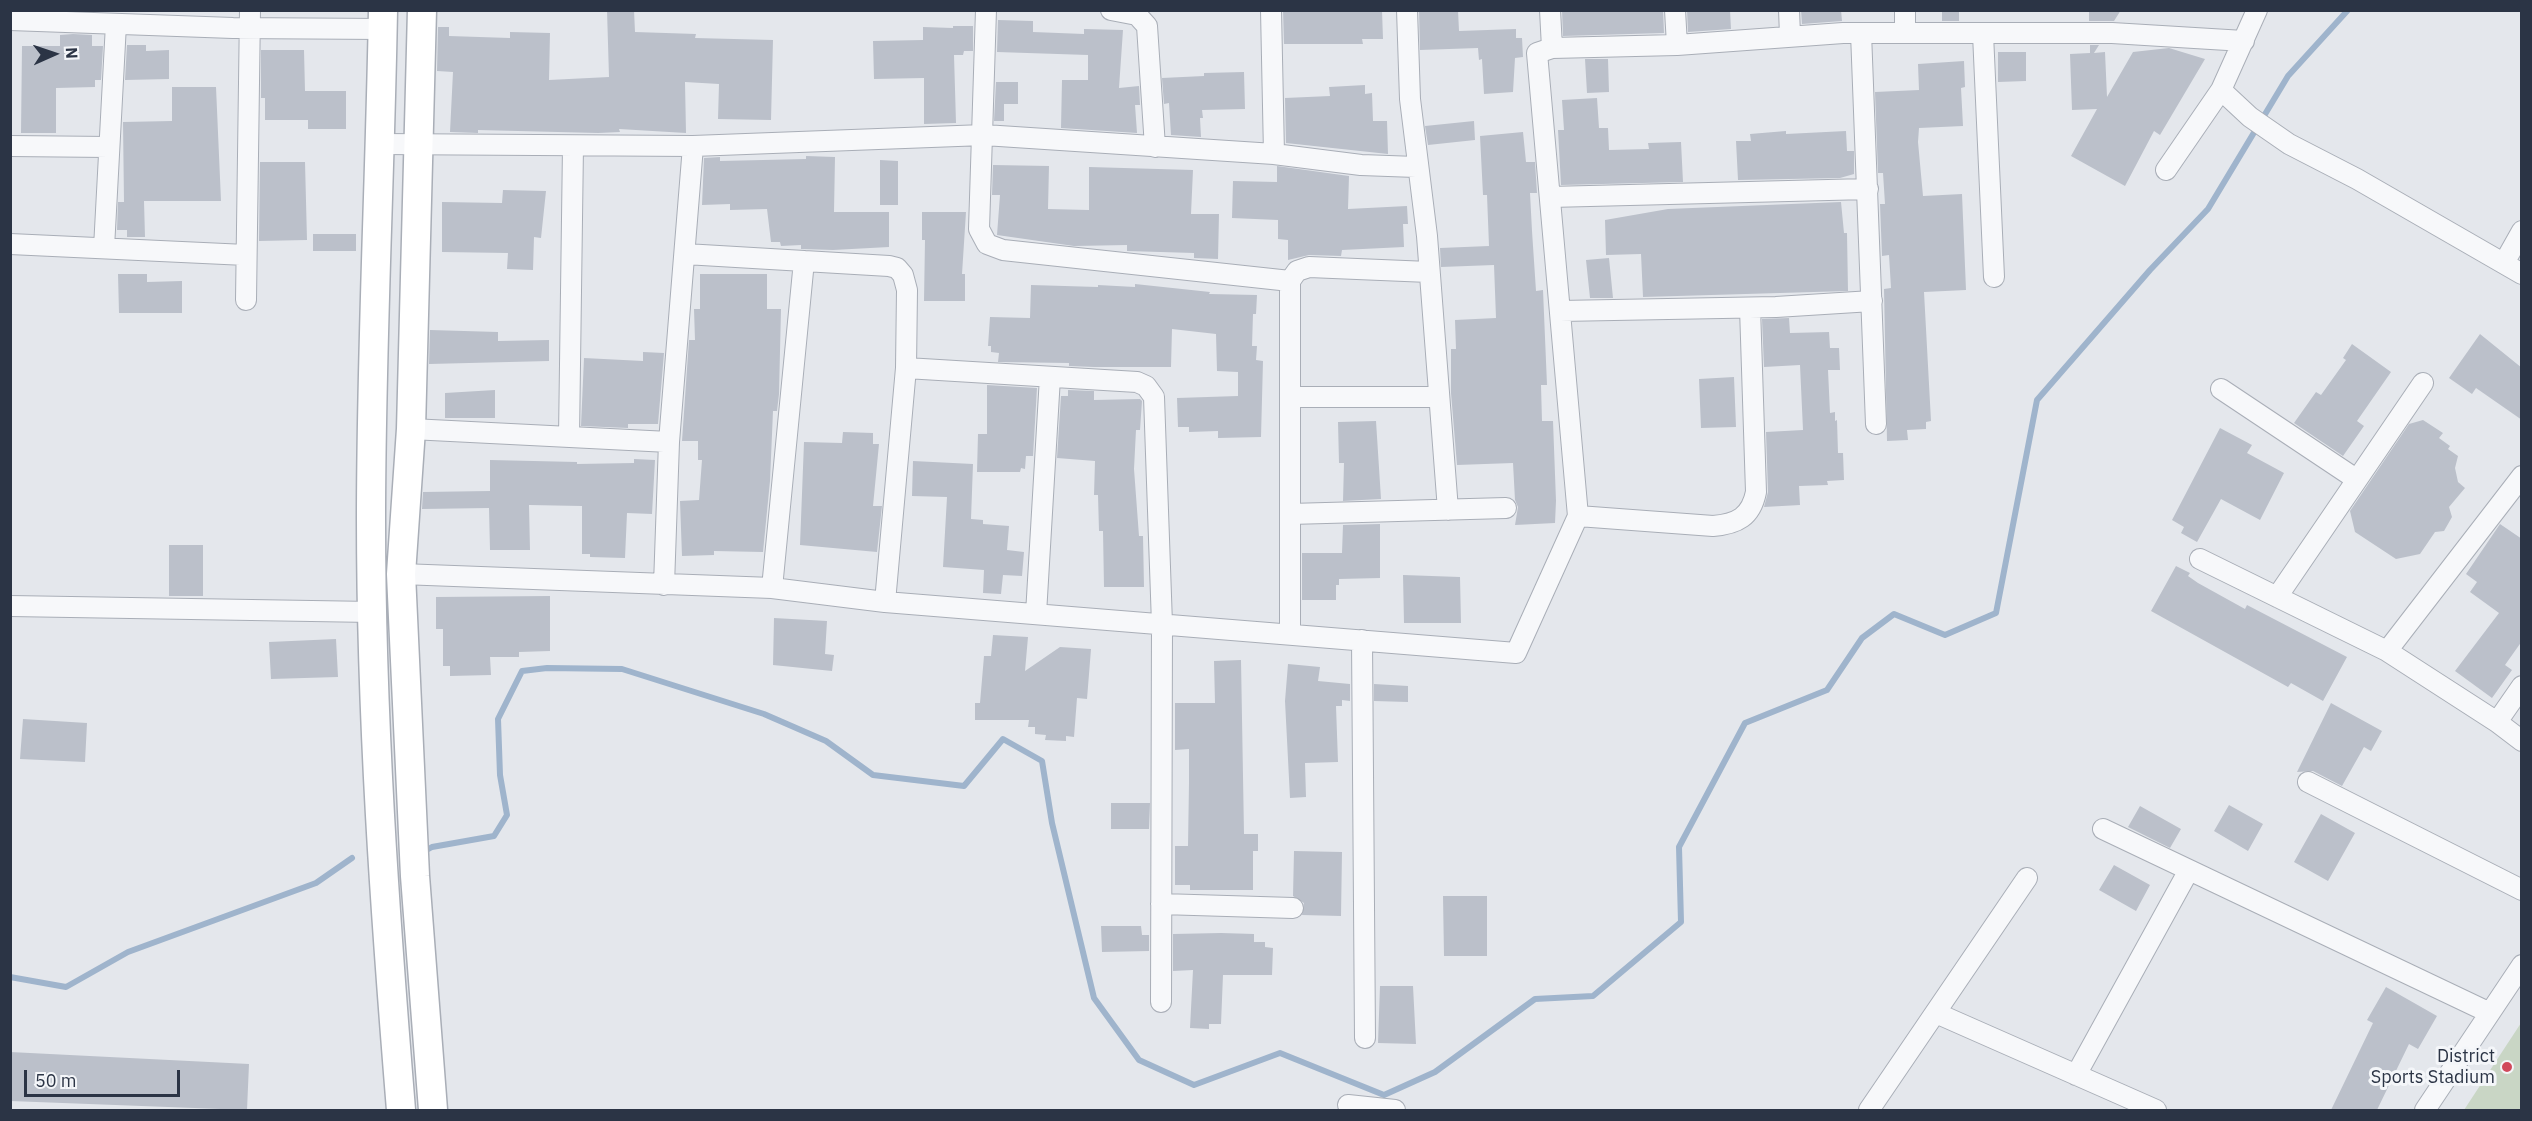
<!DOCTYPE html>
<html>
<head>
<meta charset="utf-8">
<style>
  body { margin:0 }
  #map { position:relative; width:2532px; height:1121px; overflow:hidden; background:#e4e7ec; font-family:"IBM Plex Sans",sans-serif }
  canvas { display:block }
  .frame { position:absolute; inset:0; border:12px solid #2b3445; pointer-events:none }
  .north { position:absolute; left:24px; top:24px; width:60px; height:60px; -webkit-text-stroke:4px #f4f6f9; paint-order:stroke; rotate:87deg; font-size:16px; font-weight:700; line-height:24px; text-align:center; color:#2b3445 }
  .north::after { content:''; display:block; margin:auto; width:21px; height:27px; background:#2b3445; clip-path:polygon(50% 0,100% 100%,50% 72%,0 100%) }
  .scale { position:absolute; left:24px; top:1070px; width:156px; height:27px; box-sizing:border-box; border:3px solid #2b3445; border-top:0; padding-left:8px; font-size:18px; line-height:21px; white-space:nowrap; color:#2b3445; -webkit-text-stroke:4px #f4f6f9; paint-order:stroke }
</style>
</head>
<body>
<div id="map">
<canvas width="2532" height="1121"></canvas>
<div class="frame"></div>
<div class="north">N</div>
<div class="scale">50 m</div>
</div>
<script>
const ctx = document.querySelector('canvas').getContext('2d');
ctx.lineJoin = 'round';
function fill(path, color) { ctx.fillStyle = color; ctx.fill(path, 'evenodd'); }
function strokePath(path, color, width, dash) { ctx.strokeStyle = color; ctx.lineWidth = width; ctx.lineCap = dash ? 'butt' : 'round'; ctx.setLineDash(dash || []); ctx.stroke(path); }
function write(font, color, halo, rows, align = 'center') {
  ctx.font = font + ' "IBM Plex Sans",sans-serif'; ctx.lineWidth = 6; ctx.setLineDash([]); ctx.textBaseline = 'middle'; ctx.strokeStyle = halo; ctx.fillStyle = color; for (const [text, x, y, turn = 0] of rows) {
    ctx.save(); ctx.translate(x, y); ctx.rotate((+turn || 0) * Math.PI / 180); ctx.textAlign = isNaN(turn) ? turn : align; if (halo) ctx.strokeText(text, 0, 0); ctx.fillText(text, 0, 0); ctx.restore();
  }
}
fill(new Path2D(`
  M2521,1023V1110H2464Z`), '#c9d6c5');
strokePath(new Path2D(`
  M423,852L432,847L494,836L507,815L500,775L498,719L522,671L547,668L622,669L764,714L826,741L873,775L964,786L1003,739L1042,761L1052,823L1094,998L1139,1060L1194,1085L1280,1053L1384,1095L1435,1072L1535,999L1593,996L1681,922L1679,847L1745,723L1827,690L1862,638L1894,614L1945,635L1996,613L2037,400L2150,270L2208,209L2288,76L2348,10
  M10,977L66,987L128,952L316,883L352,858`), '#9fb4cc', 6);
fill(new Path2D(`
  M607,10H634L635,32L696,34L695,38L773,40L771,120L718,119L719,84L685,82L686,133L619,129L620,132L598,133L478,130V133L450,132L453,72L437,71L438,27H449V36L510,38V32L550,33L549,80L609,77Z
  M1283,10H1382L1383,39H1362L1363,44H1284Z
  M1419,10H1458L1459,31L1516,29V38H1522L1523,57L1515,58L1513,92L1484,94L1482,59L1479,60L1478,48L1420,50Z
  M1562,10H1663L1664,33L1563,36Z
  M1687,10H1730L1731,29L1688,32Z
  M1801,10H1841L1842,21L1802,24Z
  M1942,10H1959V21H1942Z
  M2089,10H2121L2114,21H2089Z
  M998,20L1033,21V32L1084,34V29L1123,30L1119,88L1139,86L1140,105H1135L1137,133L1061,128L1062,80H1088V55L997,52Z
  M953,26H973V51H964L963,55H954L956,123L924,124V78L874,79L873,41L923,40V27L953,28Z
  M73,34L92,35V46H103L101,80H95V87L56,88V133H21L22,46H60V35Z
  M127,45H146V51L169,50V79L125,80Z
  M2090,45H2099L2094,53L2105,52L2107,97L2133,52L2169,48L2205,59L2160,135L2154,131L2125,186L2071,156L2097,109L2072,110L2070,54L2090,53Z
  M261,50H304L305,91H346V129H308V120H265V98H261Z
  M1998,52H2026V81L1998,82Z
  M1585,59H1608L1609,92L1587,93Z
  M1964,61L1965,87L1961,88L1963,126L1919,128L1918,142L1923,196L1962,194L1966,290L1924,292L1931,421L1926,422V429L1907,430L1908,440L1887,441L1884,289L1891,288L1889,255L1882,256L1880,204H1885L1883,173H1878L1875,92L1919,90L1918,64Z
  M1244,72L1245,109L1202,110L1203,118H1200L1201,137L1171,135L1169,103L1164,104L1162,78L1204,76V73Z
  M996,82H1018V104H1004V121H994Z
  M1365,85V94L1372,93L1373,121H1387L1388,154L1286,143L1285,98L1330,96L1329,87Z
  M172,87H216L221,201H144L145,237H127V230H117L118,202H124L123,122L172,121Z
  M1597,98L1599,128H1608L1609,150L1649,149L1648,143L1681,142L1683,182L1561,185L1558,130H1564L1562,100Z
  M1474,121L1475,140L1428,145L1425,126Z
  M1786,131V134L1846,131L1847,151H1854V174L1840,178L1738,180L1736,141H1751L1750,134Z
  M1523,132L1526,162H1535L1537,193H1530L1532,231L1536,291L1543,290L1547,385H1541L1542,421H1553L1556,501L1555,523L1515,525L1518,507L1515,500L1513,463L1457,465L1451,393V349H1456L1455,320L1496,318L1494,265L1441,267L1440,248L1489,246L1487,195H1483L1480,136Z
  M806,156L835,157L834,212H889V247L833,250L801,249V245L781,246L780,242H771L767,209L730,210V204L702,205L704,158L720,157V161L806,159Z
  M880,160L898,161V205H880Z
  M260,162H305L307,240L259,241Z
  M993,165L1049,166L1048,209L1089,210V167L1193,170L1191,214H1219L1218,259L1194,258V253L1127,251V245L1074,246L997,235L1000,195H992Z
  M1277,166L1349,176L1348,209L1407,206L1408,224H1403L1404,247L1342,250L1341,256L1309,255L1288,260V240L1278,239V220L1232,218L1233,181L1277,182Z
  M503,190L546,191L541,238L534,237L533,270L507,269L508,253L442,252V202L502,203Z
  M1841,202L1844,233H1847L1848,291L1643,297L1641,254L1606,255L1605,220L1668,209Z
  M922,212H966L962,274H965V301H924L925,240H922Z
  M313,234H356V251H313Z
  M1609,258L1613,298H1590L1586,260Z
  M118,274H147V282L182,281V313H119Z
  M700,274H767V309H781L779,394L777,411H773L770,481L763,552L714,551V555L682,556L680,501L699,500L702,460H698V441H682L689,340H695L694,309H700Z
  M1135,284L1210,292L1209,294L1257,295L1256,314H1253L1252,346H1257L1256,360L1263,361L1261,437L1218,438V431L1189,432V427H1178L1177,398L1238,396V372L1217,371L1216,334L1172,329L1171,367H1094L1069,366V363L998,362L999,353L991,352V346H988L990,317L1030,318L1031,285L1098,287V285L1135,287Z
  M1789,318L1790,333L1829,332L1830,348H1839L1840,370H1828L1830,413L1835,412V421L1837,420L1838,453H1843L1844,480L1827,481L1828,485L1799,486L1800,505L1764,507L1768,492L1766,432L1803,430L1800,365L1764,367L1762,319Z
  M430,330L498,332V341L549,340V361L429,364Z
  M2480,334L2522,368V420L2476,388L2472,394L2449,378Z
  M2352,344L2391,372L2357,421L2364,426L2343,456L2294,423L2316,392L2321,395L2346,360L2343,358Z
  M643,352L664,353L658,424H628V428L581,426L584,358L643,361Z
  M1734,377L1736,427L1701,428L1699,379Z
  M987,385L1037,388L1033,456H1026L1025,469L1021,468L1020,472H977L978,434H987Z
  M495,390V418H445V393Z
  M1068,390L1094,391V400L1140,399L1142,401L1140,430H1136L1134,469L1139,536H1143L1144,587H1104L1103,531H1099L1098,495H1094L1095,461L1057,458L1061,396H1068Z
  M2423,420L2443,433L2439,438L2450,446L2448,449L2458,456L2455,468L2458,482L2465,488L2449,507L2452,517L2444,531L2435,532L2420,554L2396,559L2355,532L2350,511L2409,424Z
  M1376,421L1381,499L1343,501L1344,463H1339L1338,422Z
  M2220,428L2252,445L2247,453L2284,473L2260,520L2221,499L2197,542L2181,533L2184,527L2172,520Z
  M843,432L873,433V444H879L873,506H882L877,552L800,545L804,442L842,443Z
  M634,459L655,460L652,514L627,513L625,558L590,557V554H582V506L529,505L530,550H490L489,508L422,509L423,492L490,491V460L577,462V464L634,463Z
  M913,461L973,464L971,519L983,520V524L1009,526L1007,550L1024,552L1022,576L1003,575L1001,594L983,593L984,570L943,567L947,497L912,496Z
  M1380,524V578L1339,579V585H1336V600H1302V553H1342L1343,525Z
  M2500,524L2522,539V641L2505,665L2512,670L2492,698L2455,671L2499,613L2470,592L2477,582L2466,574Z
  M169,545H203V596H169Z
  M2176,566L2190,573L2188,576L2198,583L2245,609L2247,605L2347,657L2323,701L2291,683L2288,687L2151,611Z
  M1403,575L1460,577L1461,623H1404Z
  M550,596V651L519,652V657H490L491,675L450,676V666H443V629H436V597Z
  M774,618L827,621L825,654L834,655L832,671L773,665Z
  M993,635L1028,637L1025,671L1060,647L1091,649L1087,699L1077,698L1074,737L1066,736V741L1045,740L1046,735L1035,734V727H1028L1029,720H975V703H980L984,656H991Z
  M336,639L338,677L271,679L269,642Z
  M1241,660L1244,834H1258V851H1253V890H1190V885H1175V846H1188L1189,783V749L1175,750V703H1215L1214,661Z
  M1288,664L1320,667L1318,681L1350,684V701L1342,700V706H1336L1338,762L1305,763L1306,797L1290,798L1285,701Z
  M1374,684L1408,686V702L1374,701Z
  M2331,703L2382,731L2371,751L2364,747L2342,786L2313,771L2297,772Z
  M23,719L87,723L85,762L20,759Z
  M1111,803H1150L1149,829H1111Z
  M2229,805L2263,824L2248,851L2214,831Z
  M2140,806L2181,829L2170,848L2128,827Z
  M2321,814L2355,833L2328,881L2294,862Z
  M1294,851L1342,852L1341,916L1302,915L1304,903L1293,896Z
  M2114,865L2150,885L2136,911L2099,890Z
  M1443,896H1487V956H1444Z
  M1101,926H1141L1142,935H1149V951L1102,952Z
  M1221,933L1254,934V942H1265V947L1273,948L1272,975H1223L1221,1024H1209V1029L1190,1028L1193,970L1173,971V934Z
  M1380,986H1413L1416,1044L1378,1043Z
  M2386,987L2437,1016L2418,1049L2409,1044L2377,1110H2331L2373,1023L2367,1020Z
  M10,1052L249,1064L247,1110L10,1101Z`), '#bbc0ca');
const minor = new Path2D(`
  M986,10L979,229L987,244L1003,250L1290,281
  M1111,10L1137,15L1147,26L1155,147
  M1271,10L1274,154
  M1407,10L1410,99L1427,236L1448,510
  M1550,10L1552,48
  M1675,10L1677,45
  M1789,10L1790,35
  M10,20L233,28L383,29
  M1861,33L1876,424
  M1905,33V10
  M1983,34L1994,277
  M2221,90L2250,117L2289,144L2357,179L2522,274
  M380,144L693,146L984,135L1274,154L1361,165L1416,167
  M10,146L109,147
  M2166,170L2221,90L2257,10
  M1550,197L1868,189
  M10,244L246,255
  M104,248L116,24
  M685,254L889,266L897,268L903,275L907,290L906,368L885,602
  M2504,263L2522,231
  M246,300L250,10
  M1560,311L1776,307L1872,301
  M906,368L1137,382L1146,386L1154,397L1162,624L1161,1002
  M2221,389L2356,479
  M1290,397H1439
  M411,429L669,442
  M569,437L573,146
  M1290,514L1506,508
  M1578,516L1713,526C1737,524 1751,517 1756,492L1750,308
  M2200,559L2387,651L2497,722L2522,741
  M401,574L772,588L885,602L1516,653L1578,516L1537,53L1552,48L1677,45L1843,33H2112L2244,41
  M664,585L669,442L693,146
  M772,588L804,261
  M2277,597L2423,383
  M10,606L372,612
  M1036,614L1050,377
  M1290,634V281L1297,271L1309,267L1429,272
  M1362,640L1365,1038
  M2387,651L2522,476
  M2497,722L2522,686
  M2308,782L2522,890
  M2103,829L2490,1013
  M1161,904L1293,908
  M1936,1013L2156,1110
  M2076,1075L2189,870
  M1348,1105L1395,1110
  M1869,1110L2027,878
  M2425,1110L2522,965`);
const secondary = new Path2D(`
  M383,10C380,180 371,350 371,519C371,717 385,914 401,1110
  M422,10L411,429L401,574L415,876L433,1110`);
strokePath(minor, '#a9aeb7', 22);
strokePath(secondary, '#a9aeb7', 31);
strokePath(minor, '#f7f8fa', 20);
strokePath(secondary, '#fff', 28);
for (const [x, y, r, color] of [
  [2507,1067,6,"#d1495b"]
]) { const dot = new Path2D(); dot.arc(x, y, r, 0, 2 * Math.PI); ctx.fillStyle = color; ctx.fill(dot); strokePath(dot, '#f4f6f9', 2); }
write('18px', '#2b3445', '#f4f6f9', [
  ["District",2495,1057],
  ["Sports Stadium",2495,1078]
], 'right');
</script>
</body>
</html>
